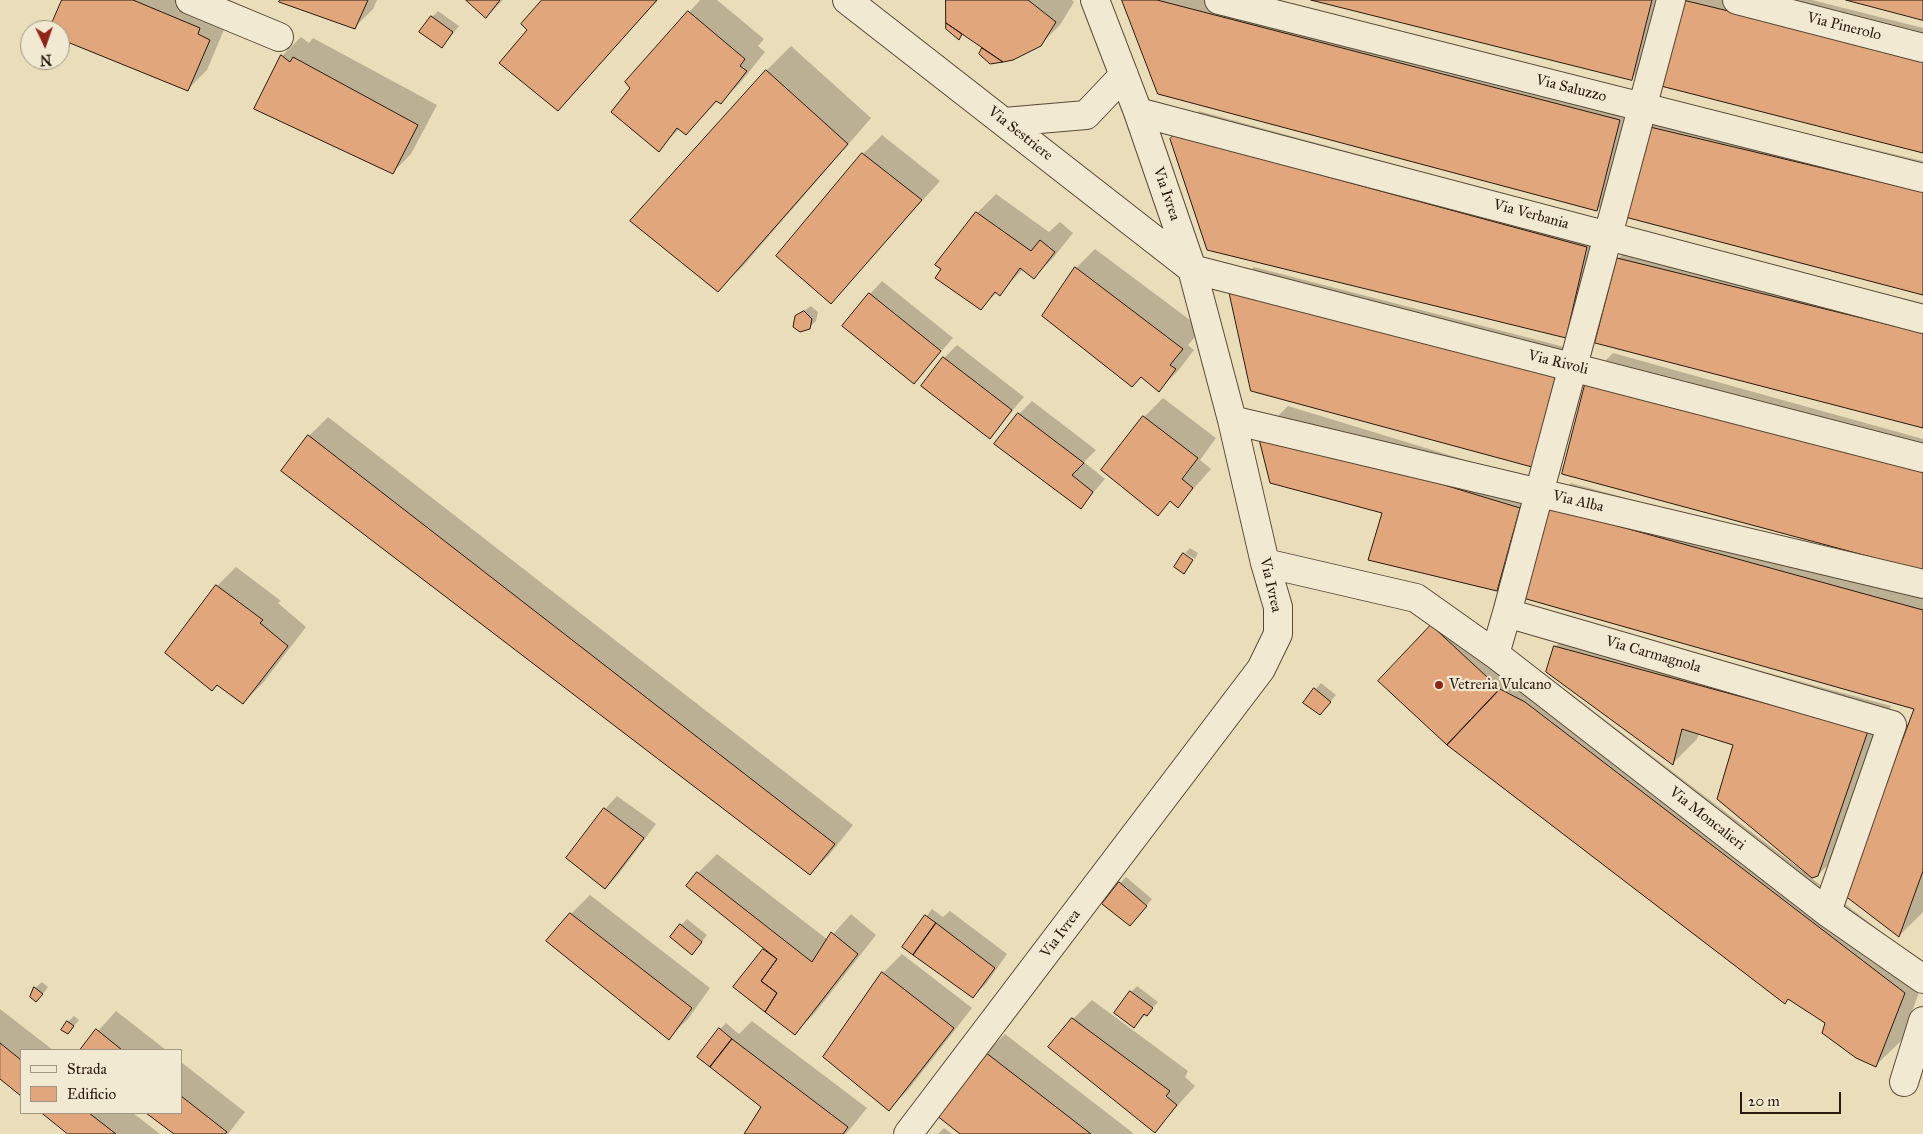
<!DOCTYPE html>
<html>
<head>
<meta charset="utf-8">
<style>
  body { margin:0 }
  #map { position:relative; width:1923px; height:1134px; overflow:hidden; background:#eaddba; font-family:"IM FELL Great Primer",serif }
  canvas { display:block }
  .legend { position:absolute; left:20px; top:1049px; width:162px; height:65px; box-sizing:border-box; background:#f1e9d2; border:1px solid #a19683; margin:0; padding:6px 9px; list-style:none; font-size:15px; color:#29190d }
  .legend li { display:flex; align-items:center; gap:10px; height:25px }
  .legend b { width:25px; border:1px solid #a19683 }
  .north { position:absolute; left:20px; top:20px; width:50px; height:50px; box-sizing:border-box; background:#f1e9d2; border:1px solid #a19683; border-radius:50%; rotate:177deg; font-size:14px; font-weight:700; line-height:20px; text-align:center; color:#29190d }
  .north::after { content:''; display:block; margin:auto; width:18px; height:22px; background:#8f2418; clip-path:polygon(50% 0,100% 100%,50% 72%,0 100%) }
  .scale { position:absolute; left:1740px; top:1092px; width:101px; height:22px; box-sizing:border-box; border:2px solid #29190d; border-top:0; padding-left:6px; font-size:15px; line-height:18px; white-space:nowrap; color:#29190d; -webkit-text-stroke:4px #f1e9d2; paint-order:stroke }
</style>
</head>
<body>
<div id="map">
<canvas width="1923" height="1134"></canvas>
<ul class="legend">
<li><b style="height:6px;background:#f1e9d2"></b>Strada</li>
<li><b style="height:14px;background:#e1a67c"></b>Edificio</li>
</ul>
<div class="north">N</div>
<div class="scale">20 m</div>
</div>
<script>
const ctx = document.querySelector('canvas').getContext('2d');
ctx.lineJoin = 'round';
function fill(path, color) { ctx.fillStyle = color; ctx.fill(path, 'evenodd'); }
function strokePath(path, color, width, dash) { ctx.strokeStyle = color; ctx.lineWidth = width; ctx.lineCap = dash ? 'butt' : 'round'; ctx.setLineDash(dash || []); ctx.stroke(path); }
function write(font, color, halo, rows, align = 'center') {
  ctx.font = font + ' "IM FELL Great Primer",serif'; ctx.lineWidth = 4.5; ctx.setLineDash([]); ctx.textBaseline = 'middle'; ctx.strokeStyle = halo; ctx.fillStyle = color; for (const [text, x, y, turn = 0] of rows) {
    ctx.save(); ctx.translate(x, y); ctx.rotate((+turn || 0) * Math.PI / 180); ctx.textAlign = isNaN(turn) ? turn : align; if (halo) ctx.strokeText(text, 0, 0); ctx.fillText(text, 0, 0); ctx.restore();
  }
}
fill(new Path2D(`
  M63,0H198L228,20L207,70L188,89L60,38V30H51Z
  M281,0H377L373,9L354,28Z
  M467,0H503L486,17Z
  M544,0H658L558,109L529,30Z
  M700,0H717L764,39L758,46L765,52L740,83L721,102L718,100L686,134L679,129L658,150L632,88L627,82Z
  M947,0H1072L1074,2L1060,25L1040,45L1003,61L991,62L980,53L984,48L963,34L959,38L947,28Z
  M1123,0H1275L1644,96L1621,185L1597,210Z
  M1317,0H1669L1656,54L1631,79Z
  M1684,0H1812L1923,28V152L1663,85Z
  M438,11L459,26L442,47L432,17Z
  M301,37L309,43L313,38L437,105L411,154L392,173L282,56Z
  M791,46L871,118L743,266L718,290L766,71Z
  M1675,103L1923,161V293L1651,127Z
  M1199,111L1610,223L1591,312L1566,336L1174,136Z
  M882,135L940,181L831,302L863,154Z
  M996,194L1049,232L1060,222L1073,233L1053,258L1034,277L1023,269L999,294L997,292L981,308L977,213Z
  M1642,234L1923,303V426L1618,259Z
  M1095,249L1202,329L1188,345L1194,350L1178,371L1159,390L1076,268Z
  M1254,267L1580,351L1531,465L1230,291Z
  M882,281L953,338L914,382L870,294Z
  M811,306L818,312L816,321L809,328L796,316Z
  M957,345L1024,397L990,437L944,358Z
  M1613,353L1923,439V570L1588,378Z
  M1163,398L1216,438L1200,460L1211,469L1178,506L1171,500L1157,514L1102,470L1144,417Z
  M1032,401L1096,450L1084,462L1105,479L1080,508L1019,414Z
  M1288,406L1544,484L1521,565L1496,590L1384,512L1259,435Z
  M328,417L853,825L829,855L810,874L283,470L309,436Z
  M1571,483L1923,579V912L1899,936L1915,708L1546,507Z
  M1190,548L1198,553L1195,559L1185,553Z
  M236,567L281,601L278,603L306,627L262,684L243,703L217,586Z
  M1580,622L1891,706L1843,850L1818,875L1810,877L1923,964V982L1901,1041L1876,1065L1827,1022L1790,998L1785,1002L1448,744L1432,625L1550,678L1804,872L1805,871L1734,744L1699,733L1697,739L1673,763L1555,647Z
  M1321,683L1336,695L1326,707L1305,702Z
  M617,796L656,824L618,875L605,888V809Z
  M717,854L828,940L851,914L876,935L814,1014L795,1033L735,987L766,949L698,873Z
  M1126,877L1152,899L1136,918L1120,883Z
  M590,895L710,988L688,1019L669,1038L571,914Z
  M932,909L943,917L950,911L1007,954L986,984L973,996L903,947Z
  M687,919L707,935L698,947L681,925Z
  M902,954L972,1008L908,1090L889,1109L883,973Z
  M42,982L48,987L43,994L35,988Z
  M1137,986L1158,1002L1133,1027L1131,992Z
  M1092,1000L1188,1071L1185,1077L1195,1086L1155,1131L1073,1019Z
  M0,1009L53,1050H21V1095L0,1077Z
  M116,1011L166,1050H81Z
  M74,1016L79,1020L68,1033V1022Z
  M752,1021L867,1108L846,1134H745L763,1107L720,1029L726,1023L739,1034Z
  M1005,1034L1133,1133V1134H962L986,1053Z
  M181,1062L245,1112L228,1134H176L148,1113H181Z
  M44,1113H133L160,1134H70Z
  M944,1128L952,1134H938Z`), '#0003');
const building = new Path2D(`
  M62,0H133L200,28L198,34L210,40L188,91L60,39V30H49Z
  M280,0H368L355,29L279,2Z
  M466,0H500L486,18Z
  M542,0H657L558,111L499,63L527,30L521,24Z
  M946,0H1028L1056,22L1041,46L1013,60L1003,62L946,23Z
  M1122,0H1157L1620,120L1597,211L1158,94Z
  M1311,0H1652L1632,80Z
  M1683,0L1923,58V153L1661,86Z
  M1846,0H1923V20Z
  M688,11L745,59L740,66L747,71L721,104L716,101L686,135L677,128L659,152L611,112L630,88L625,82Z
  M431,16L453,32L442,48L419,32Z
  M946,23L962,34L959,40L946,29Z
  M982,48L1003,62L990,64L979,54Z
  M281,55L290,62L293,57L418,125L393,174L254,109Z
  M766,70L848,144L718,292L630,221Z
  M1650,127L1902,187L1923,188V295L1625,217Z
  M1174,135L1587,247L1566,338L1207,250L1170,139Z
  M862,153L922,200L831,304L776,256Z
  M976,212L1031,251L1040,240L1055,252L1034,279L1020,268L1000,296L995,292L981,310L935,278L941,269L935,265Z
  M1617,258L1923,333V428L1595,343Z
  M1075,267L1183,349L1170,365L1176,369L1159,392L1141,377L1132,387L1042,316Z
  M1229,291L1556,375L1532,467L1251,391Z
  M869,293L941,351L914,384L842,326Z
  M804,311L812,319L810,329L800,332L793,327L795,316Z
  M943,357L1012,410L990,439L921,386Z
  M1587,377L1923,470V571L1562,474Z
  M1018,413L1084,463L1072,475L1093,492L1081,509L994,444Z
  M1143,416L1198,458L1182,479L1193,488L1178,508L1170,501L1158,516L1101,470Z
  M1263,430L1520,508L1497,591L1368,560L1382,513L1270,483L1258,435Z
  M308,435L835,844L810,875L281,471Z
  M1545,506L1923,610V871L1899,937L1844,895L1914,709L1523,598Z
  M1183,553L1193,560L1184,574L1174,567Z
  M216,585L263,620L260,623L288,646L243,704L217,685L212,691L165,653Z
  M1431,625L1500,689L1447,745L1378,681Z
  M1554,646L1868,731L1818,876L1812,878L1717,799L1733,745L1682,729L1673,765L1546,672Z
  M1314,688L1331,702L1320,715L1303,703Z
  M1500,689L1525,702L1905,993L1876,1067L1856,1058L1822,1033L1825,1023L1788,999L1785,1004L1447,745Z
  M604,808L644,838L605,889L566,858Z
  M697,872L812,962L831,932L858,954L795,1035L765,1012L777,993L761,981L777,959L686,886Z
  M1119,882L1147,906L1130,926L1102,904Z
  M570,913L692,1008L669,1040L546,941Z
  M925,915L936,923L913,955L902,947Z
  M936,923L995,968L973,998L913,955Z
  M680,924L702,942L692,955L670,937Z
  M763,949L777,959L761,981L777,993L765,1012L733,987Z
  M882,972L954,1028L889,1111L823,1057Z
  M34,987L43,994L36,1002L30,997Z
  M1130,991L1153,1008L1147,1016L1144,1014L1134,1028L1114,1013Z
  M1072,1018L1170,1091L1166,1096L1177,1105L1155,1133L1048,1047Z
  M67,1021L74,1026L68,1034L61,1030Z
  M719,1028L732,1039L710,1067L697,1057Z
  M96,1029L122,1050H80Z
  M732,1039L848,1127L843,1134H744L761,1107L710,1067Z
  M0,1043L21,1060V1096L0,1079Z
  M985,1052L1091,1134H960L936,1115Z
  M181,1096L227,1132L225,1134H174L146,1113H181Z
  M42,1113H89L116,1134H68Z`);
fill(building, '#e1a67c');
strokePath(building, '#29190d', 1);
const minor = new Path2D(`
  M190,0L279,37
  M847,0L1192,269L1923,458
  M1219,0L1923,178
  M1737,0L1923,48
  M1138,112L1923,319
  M1004,122L1086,115L1124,75
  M1232,420L1923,584
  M1265,563L1416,598L1495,654L1507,613L1892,725L1827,912
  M1507,613L1671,0
  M1495,654L1827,912L1923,979
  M1904,1082L1923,1021
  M908,1134L1261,669L1278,634V607L1265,563L1232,420L1192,269L1138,112L1095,0`);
strokePath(minor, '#594a38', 30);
strokePath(minor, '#f1e9d2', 28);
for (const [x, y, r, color] of [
  [1439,685,5,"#8f2418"]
]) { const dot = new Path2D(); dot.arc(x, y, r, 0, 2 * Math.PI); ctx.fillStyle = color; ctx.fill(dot); strokePath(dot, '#f1e9d2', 2); }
write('15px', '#29190d', '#f1e9d2', [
  ["Via Pinerolo",1844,27,14],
  ["Via Saluzzo",1571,89,14],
  ["Via Sestriere",1020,134,38],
  ["Via Ivrea",1166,194,71],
  ["Via Verbania",1531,215,15],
  ["Via Rivoli",1558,363,14],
  ["Via Alba",1578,502,13],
  ["Via Ivrea",1270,585,77],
  ["Via Carmagnola",1653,655,16],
  ["Via Moncalieri",1707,819,38],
  ["Via Ivrea",1061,934,-53]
]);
write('15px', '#29190d', '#f1e9d2', [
  ["Vetreria Vulcano",1449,685]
], 'left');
</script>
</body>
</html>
